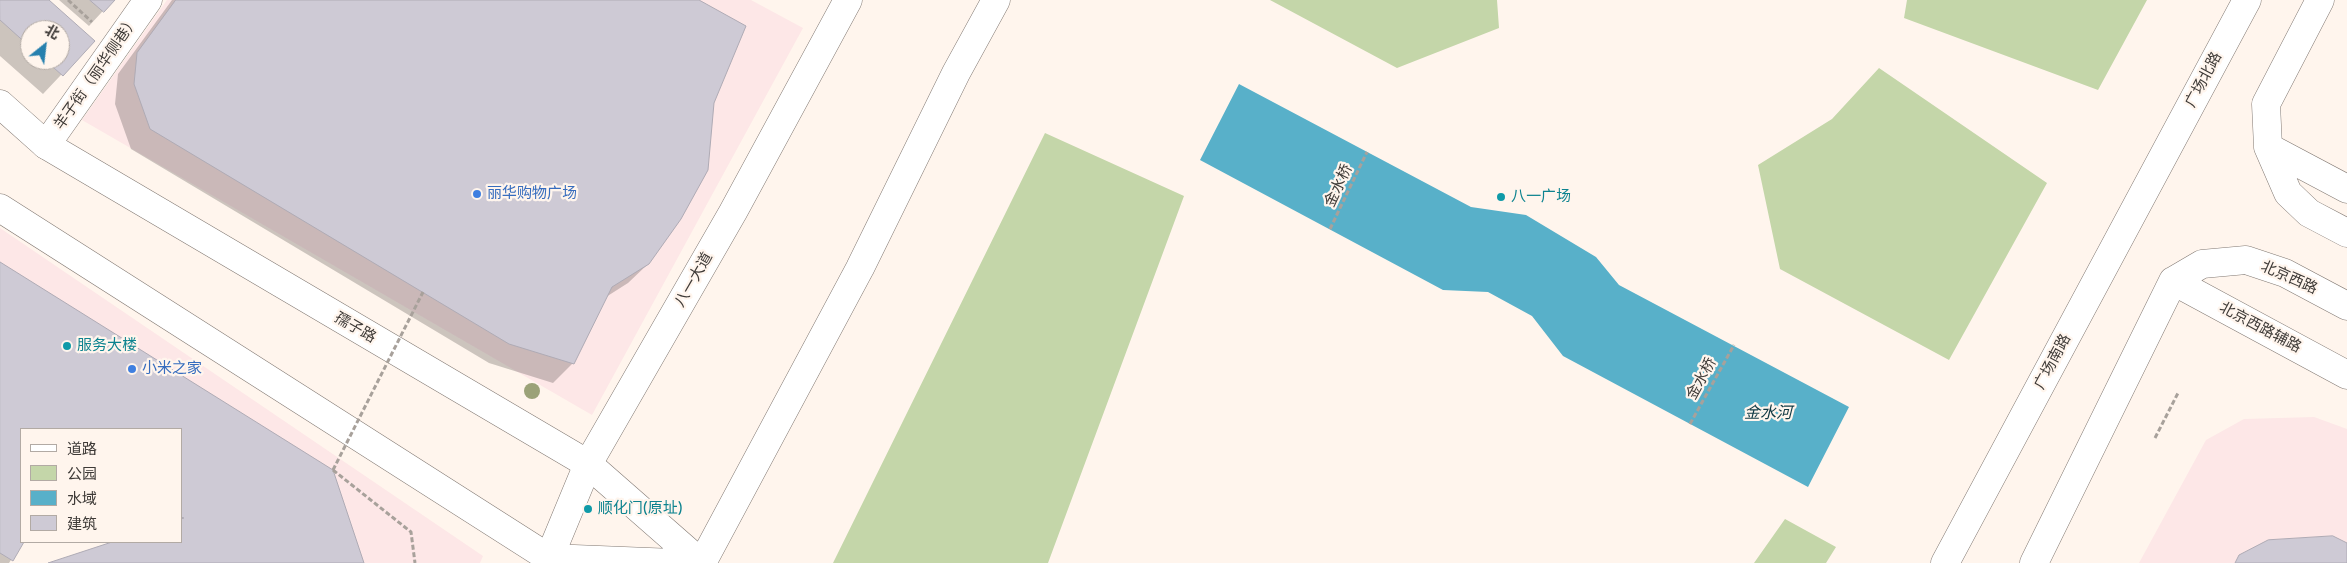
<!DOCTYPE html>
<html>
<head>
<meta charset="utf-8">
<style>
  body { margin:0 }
  #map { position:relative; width:2347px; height:563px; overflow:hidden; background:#fff5ed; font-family:"Varela Round","Noto Sans SC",sans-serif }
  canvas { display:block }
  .legend { position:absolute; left:20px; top:428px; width:162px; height:115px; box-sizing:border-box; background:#fff5ed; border:1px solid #b2aaa4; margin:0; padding:6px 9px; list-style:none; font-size:15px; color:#3e3a37 }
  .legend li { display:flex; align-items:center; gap:10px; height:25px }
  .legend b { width:25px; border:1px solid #b2aaa4 }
  .north { position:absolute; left:20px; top:20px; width:50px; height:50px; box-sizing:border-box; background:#fff5ed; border:1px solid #b2aaa4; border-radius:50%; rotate:29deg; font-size:14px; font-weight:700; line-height:20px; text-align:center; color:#3e3a37 }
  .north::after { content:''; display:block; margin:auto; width:18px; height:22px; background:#2680ae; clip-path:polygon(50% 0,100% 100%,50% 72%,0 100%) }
</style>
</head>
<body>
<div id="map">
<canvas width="2347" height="563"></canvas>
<ul class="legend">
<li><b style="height:6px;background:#fff"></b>道路</li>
<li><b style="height:14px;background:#c4d6a9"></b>公园</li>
<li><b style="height:14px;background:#58b0c9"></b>水域</li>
<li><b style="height:14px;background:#cecad5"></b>建筑</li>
</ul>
<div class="north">北</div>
</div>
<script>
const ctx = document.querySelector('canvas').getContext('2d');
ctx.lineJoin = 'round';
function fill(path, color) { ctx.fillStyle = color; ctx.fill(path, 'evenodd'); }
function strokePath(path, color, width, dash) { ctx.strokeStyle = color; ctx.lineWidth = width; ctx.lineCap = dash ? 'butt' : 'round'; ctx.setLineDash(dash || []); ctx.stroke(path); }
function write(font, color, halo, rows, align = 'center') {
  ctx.font = font + ' "Varela Round","Noto Sans SC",sans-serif'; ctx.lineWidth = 4.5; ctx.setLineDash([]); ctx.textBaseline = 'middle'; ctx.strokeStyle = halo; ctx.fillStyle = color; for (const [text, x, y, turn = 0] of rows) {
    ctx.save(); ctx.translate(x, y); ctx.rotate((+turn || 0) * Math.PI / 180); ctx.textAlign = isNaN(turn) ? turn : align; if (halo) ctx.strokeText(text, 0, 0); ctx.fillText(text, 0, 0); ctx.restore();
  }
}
fill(new Path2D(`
  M167,0H751L803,28L592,415L82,120Z
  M0,228L483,556L480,563H312L181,429H110L0,363Z
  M2314,417L2347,429V563H2139L2206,440L2244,419Z`), '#fde7e7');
fill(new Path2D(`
  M1270,0H1497L1499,28L1397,68Z
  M1907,0H2147L2098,90L1904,18Z
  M1879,68L2047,183L1949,360L1780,269L1758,165L1832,119Z
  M1045,133L1184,196L1048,563H833Z
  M1785,519L1836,547L1826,563H1754Z`), '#c4d6a9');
fill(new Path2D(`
  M1239,84L1471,207L1526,215L1596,257L1619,285L1849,407L1808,487L1563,356L1532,316L1488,292L1443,290L1200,160Z`), '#58b0c9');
fill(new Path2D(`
  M0,0H47L93,41L43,94L0,56ZM30,30H60V60H30Z
  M59,0H113L89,26Z
  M172,0H696L648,264L628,283L606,297L573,363L553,383L489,363L131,149L115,104L118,74Z
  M0,263L363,563H52L116,542H181V429H21L23,542L9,563H0Z`), '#0003');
const building = new Path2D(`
  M0,0H49L95,41L63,76L45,60H60V30H30V47L0,20Z
  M90,0H115L104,12Z
  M176,0H699L746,26L714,103L708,170L681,219L649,264L612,287L574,364L509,344L150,129L134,84L137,53Z
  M0,262L333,470L364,563H48L112,542H181V519L184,518L181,517V429H21V542H24L13,561L0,553Z
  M2333,536L2347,543V563H2235L2239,555L2268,540Z`);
fill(building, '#cecad5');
strokePath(building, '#afabb5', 1);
const minor = new Path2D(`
  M46,145L148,0`);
const major = new Path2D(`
  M2320,0L2266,104L2268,147L2288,193L2309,213L2347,233
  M0,104L46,145L588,464L701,563
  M2268,147L2347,189
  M0,208L549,558L674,563
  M2173,281L2347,375
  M2173,281L2202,264L2246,260L2285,273L2347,306
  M2034,563L2173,281`);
const highway = new Path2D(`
  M547,563L588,464L733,212L848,0
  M702,563L860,268L956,73L996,0
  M1945,563L2247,0`);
strokePath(minor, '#827973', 29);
strokePath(major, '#827973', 29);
strokePath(highway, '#827973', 29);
strokePath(new Path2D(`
  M68,0L92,22
  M1330,229L1367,152
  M1690,424L1734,345
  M2155,438L2178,393
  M333,470L411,532L415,563`), '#a8a19b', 3, [5, 2.5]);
strokePath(minor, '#fff', 28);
strokePath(major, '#fff', 28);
strokePath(highway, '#fff', 28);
strokePath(new Path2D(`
  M333,470L423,292`), '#a8a19b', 3, [5, 2.5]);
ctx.fillStyle = '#9ba278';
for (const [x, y] of [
  [532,391]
]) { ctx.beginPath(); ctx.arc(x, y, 8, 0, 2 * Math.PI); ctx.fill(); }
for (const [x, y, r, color] of [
  [477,194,5,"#3f7fe0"],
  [1501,197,5,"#0f9aa8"],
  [67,346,5,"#0f9aa8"],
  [132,369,5,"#3f7fe0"],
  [588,509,5,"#0f9aa8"]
]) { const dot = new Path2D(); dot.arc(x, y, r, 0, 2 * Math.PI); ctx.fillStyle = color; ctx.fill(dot); strokePath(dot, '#fff5ed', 2); }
write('15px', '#3e3a37', '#fff5ed', [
  ["羊子街（丽华侧巷）",97,73,-55],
  ["广场北路",2204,80,-62],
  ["金水桥",1339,186,-65],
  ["北京西路",2289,278,24],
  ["八一大道",694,280,-60],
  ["孺子路",355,328,30],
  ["北京西路辅路",2260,328,28],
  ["广场南路",2053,362,-62],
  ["金水桥",1702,379,-61]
]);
write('15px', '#366cbe', '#fff5ed', [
  ["丽华购物广场",487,194],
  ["小米之家",142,369]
], 'left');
write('15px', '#0d838f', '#fff5ed', [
  ["八一广场",1511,197],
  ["服务大楼",77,346],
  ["顺化门(原址)",598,509]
], 'left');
write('italic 16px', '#103944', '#fff5ed', [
  ["金水河",1768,414]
]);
</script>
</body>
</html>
